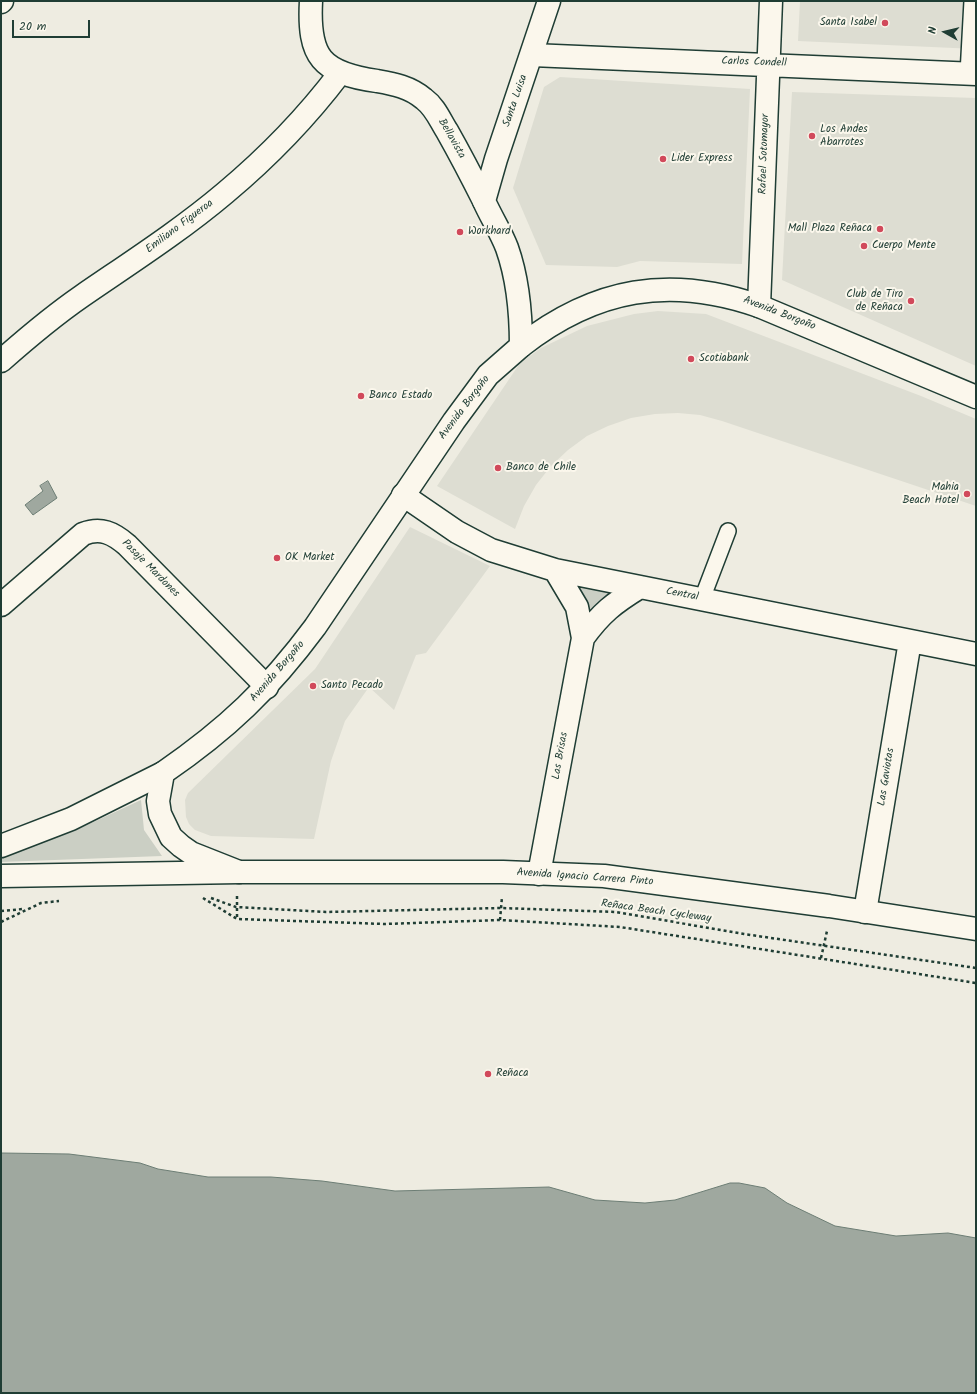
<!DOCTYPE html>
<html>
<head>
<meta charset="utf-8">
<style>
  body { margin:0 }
  #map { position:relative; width:977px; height:1394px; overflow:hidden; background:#eeece1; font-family:Kalam,sans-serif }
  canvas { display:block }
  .frame { position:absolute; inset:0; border:2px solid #1f3d34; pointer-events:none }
  .north { position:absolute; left:925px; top:12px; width:40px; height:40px; -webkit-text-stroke:3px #fbf7ec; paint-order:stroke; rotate:278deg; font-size:11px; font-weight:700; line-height:16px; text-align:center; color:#1f3d34 }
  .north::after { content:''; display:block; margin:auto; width:14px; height:18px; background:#1f3d34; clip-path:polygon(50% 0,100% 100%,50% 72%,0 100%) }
  .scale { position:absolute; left:12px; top:20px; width:78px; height:18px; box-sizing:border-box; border:2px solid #1f3d34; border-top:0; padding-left:5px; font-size:12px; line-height:14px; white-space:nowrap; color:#1f3d34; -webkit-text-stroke:3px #fbf7ec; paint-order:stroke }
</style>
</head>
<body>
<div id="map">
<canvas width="977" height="1394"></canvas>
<div class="frame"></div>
<div class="north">N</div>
<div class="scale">20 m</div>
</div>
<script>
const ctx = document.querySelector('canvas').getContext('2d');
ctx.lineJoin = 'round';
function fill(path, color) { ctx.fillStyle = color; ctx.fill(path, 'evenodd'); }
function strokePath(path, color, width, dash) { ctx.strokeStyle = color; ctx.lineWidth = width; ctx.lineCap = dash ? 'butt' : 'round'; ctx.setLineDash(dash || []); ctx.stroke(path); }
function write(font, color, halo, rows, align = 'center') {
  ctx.font = font + ' Kalam,sans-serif'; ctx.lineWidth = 4; ctx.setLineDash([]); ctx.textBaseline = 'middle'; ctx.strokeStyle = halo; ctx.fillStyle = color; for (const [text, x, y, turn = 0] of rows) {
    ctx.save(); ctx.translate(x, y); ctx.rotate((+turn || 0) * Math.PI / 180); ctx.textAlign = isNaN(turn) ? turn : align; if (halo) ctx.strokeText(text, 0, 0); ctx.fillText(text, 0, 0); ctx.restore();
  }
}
fill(new Path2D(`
  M800,1H976V49L798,41Z
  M560,77L750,89L742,264L640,261L617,267L546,265L513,188L544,87Z
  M792,92L976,98V366L782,280Z
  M658,311L706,314L921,396L976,419V506L722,421L700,415L678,413L655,414L631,418L608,426L587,436L568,450L551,466L536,485L524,506L515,529L437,486L520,363L541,348L587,326L634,314Z
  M410,527L490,566L426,653L416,655L394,710L369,687L345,721L331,761L314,839L211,836L195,830L189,824L186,817L185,800L188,793L315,669Z`), '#ddddd2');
fill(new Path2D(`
  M576,585L612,593L588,620Z
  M141,800L144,830L162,856L1,862V857L74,831Z`), '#cbcfc4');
const water = new Path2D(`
  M48,481L57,498L33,515L25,505L43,491L40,486Z
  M1,1153L69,1154L140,1163L158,1169L208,1177H271L322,1181L395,1191L549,1187L595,1200L645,1203L675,1200L730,1183H739L765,1188L787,1203L835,1226L896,1236L948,1233L976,1238V1393H1Z`);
fill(water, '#9fa89f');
strokePath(water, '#6c7d74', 1);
const lane = new Path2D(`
  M968,74L972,1
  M702,599L728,531`);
const street = new Path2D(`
  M311,1C308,57 321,73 377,81C394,84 410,87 424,99C435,107 440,120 447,131C460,154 472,177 484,201
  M1,2L2,1
  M532,55L976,74
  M759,306L771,1
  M1,361C27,338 53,316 82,296C130,263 180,231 225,193C268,157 306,118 340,73
  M403,495L457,532L491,550L555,570L976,654
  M1,605L83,534C101,527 113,533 127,545L267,687
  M583,638C601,613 614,603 640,587
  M539,874L583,638L577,607L555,570
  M865,912L910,641`);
const secondary = new Path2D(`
  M521,346C595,288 670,275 759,306L976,397
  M1,846L71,819L163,773
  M1,876L239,872`);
const primary = new Path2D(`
  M549,1L496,159L484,201C491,217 501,232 507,248C518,279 521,313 521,346L488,375L454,421L315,627C269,689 227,729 163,773L158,801L160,814L171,837L181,846L191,853L239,872H503L604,876L829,906L976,929`);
strokePath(lane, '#1f3d34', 18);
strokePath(street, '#1f3d34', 25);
strokePath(secondary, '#1f3d34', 25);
strokePath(primary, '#1f3d34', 25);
strokePath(new Path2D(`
  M237,896V919
  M203,898L237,919L385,924L500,920L620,927L976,983
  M211,898L236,907L326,912L501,908L616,912L744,934L976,968
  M1,911L23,909
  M500,920L502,897
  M1,922L41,903L59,901
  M821,958L827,931`), '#1f3d34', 2.5, [3, 3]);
strokePath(lane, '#fbf7ec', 15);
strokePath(street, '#fbf7ec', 22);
strokePath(secondary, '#fbf7ec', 22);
strokePath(primary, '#fbf7ec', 22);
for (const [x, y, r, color] of [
  [885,23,4,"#d1495b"],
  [812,136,4,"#d1495b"],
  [663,159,4,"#d1495b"],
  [880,229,4,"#d1495b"],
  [460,232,4,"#d1495b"],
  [864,246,4,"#d1495b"],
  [911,301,4,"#d1495b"],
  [691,359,4,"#d1495b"],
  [361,396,4,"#d1495b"],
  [498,468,4,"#d1495b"],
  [967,494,4,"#d1495b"],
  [277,558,4,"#d1495b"],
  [313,686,4,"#d1495b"],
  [488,1074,4,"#d1495b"]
]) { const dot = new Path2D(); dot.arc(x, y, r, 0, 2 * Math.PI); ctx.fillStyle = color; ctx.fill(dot); strokePath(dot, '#fbf7ec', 1.5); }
write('11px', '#1f3d34', '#fbf7ec', [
  ["Santa Isabel",877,23,"right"],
  ["Los Andes",820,130],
  ["Abarrotes",820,143],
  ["Lider Express",671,159],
  ["Mall Plaza Reñaca",872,229,"right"],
  ["Workhard",468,232],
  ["Cuerpo Mente",872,246],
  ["Club de Tiro",903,295,"right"],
  ["de Reñaca",903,308,"right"],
  ["Scotiabank",699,359],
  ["Banco Estado",369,396],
  ["Banco de Chile",506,468],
  ["Mahia",959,488,"right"],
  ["Beach Hotel",959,501,"right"],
  ["OK Market",285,558],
  ["Santo Pecado",321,686],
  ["Reñaca",496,1074]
], 'left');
write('11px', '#1f3d34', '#fbf7ec', [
  ["Carlos Condell",754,63,2],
  ["Santa Luisa",516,101,-71],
  ["Bellavista",451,139,60],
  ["Rafael Sotomayor",765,154,-88],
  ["Emiliano Figueroa",180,227,-37],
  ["Avenida Borgoño",779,314,21],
  ["Avenida Borgoño",465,408,-53],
  ["Pasaje Mardones",150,569,45],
  ["Central",682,595,11],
  ["Avenida Borgoño",278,672,-49],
  ["Las Brisas",561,756,-80],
  ["Las Gaviotas",887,777,-81],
  ["Avenida Ignacio Carrera Pinto",585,878,4],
  ["Reñaca Beach Cycleway",656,912,8]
]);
</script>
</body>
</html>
